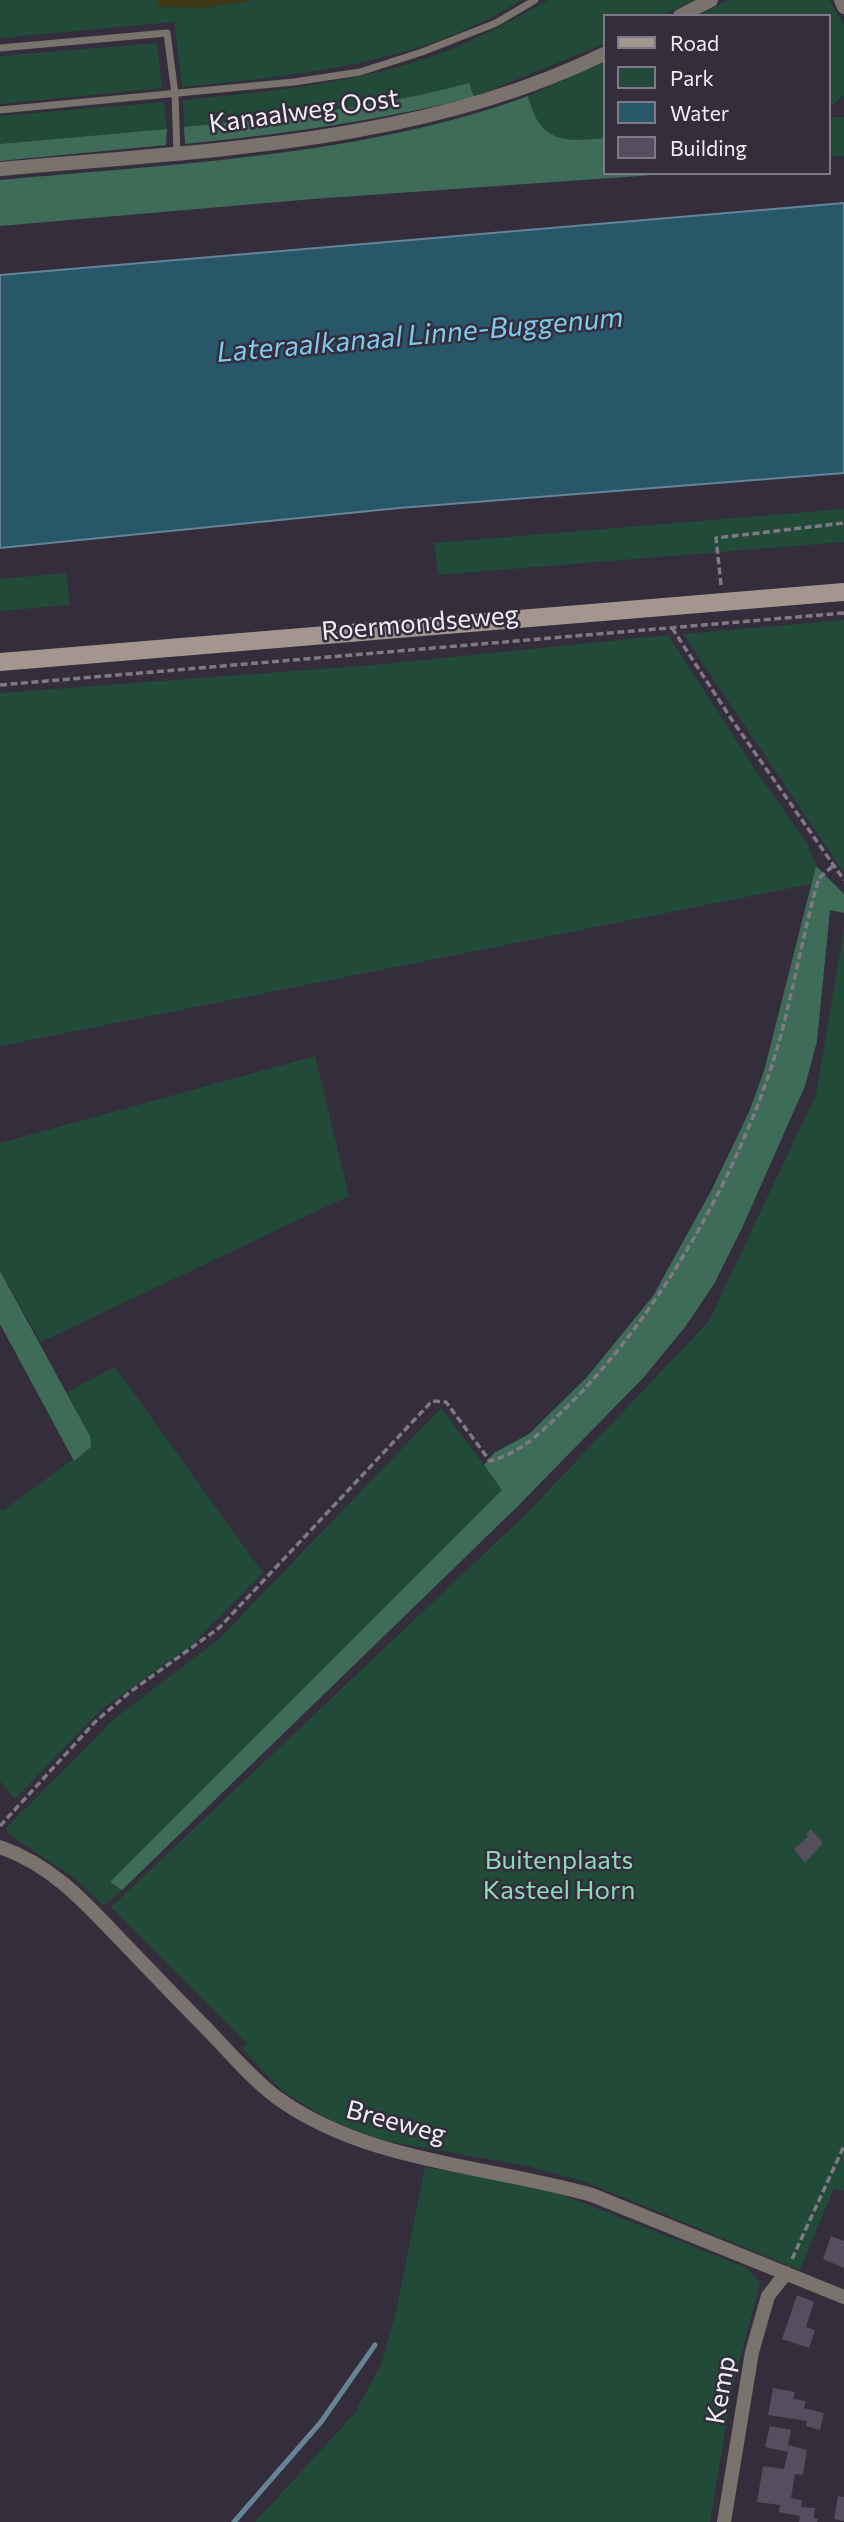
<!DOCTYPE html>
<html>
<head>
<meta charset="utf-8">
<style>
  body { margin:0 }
  #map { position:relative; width:844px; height:2522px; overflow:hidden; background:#332d3c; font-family:Commissioner,sans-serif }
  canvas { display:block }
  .legend { position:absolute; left:603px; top:14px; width:228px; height:161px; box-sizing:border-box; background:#332d3c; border:2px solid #7f7a87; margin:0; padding:9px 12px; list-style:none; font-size:21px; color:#f2eef8 }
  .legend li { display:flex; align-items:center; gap:14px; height:35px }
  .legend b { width:35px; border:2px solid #7f7a87 }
</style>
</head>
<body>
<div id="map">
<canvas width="844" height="2522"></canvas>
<ul class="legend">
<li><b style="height:9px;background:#a3968f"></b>Road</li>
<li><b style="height:19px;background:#224a39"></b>Park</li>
<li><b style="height:19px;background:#29576a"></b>Water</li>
<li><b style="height:19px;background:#544e5e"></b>Building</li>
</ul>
</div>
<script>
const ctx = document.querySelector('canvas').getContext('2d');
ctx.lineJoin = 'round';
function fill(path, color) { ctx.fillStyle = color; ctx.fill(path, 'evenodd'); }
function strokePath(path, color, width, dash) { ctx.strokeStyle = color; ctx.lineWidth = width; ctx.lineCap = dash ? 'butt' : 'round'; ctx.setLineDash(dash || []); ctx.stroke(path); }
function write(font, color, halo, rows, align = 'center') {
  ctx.font = font + ' Commissioner,sans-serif'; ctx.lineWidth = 5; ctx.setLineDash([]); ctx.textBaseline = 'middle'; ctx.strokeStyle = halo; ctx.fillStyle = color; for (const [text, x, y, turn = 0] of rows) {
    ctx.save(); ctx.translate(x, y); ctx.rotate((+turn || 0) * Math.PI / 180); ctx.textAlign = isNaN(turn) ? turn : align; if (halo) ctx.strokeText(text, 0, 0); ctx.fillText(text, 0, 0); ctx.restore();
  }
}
fill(new Path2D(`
  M0,0H157V6L203,8L254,0H522C416,65 303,75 182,87L174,22L0,38Z
  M548,0H693L662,16H604V44L474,97L469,83C375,108 280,118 184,127L183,100C265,92 348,85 427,58C469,44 509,22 548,0Z
  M729,0H829L844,25V95L828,109V16H697Z
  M157,43L162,88L0,104V56Z
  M604,62V138C563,142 540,143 528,96Z
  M164,102L167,129L0,144V116Z
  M828,117H844V156L828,157Z
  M844,509V542L438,575L434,543Z
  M66,573L70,605L0,611V579Z
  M844,620V873L683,634Z
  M668,635L758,774L807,843L816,866L811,884L0,1046V693L373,665Z
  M844,929V2191L834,2188L800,2270L583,2181L527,2166L380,2140L330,2120L282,2091L242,2048L247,2043L111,1907L526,1514L709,1321L816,1094Z
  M315,1056L349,1196L41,1342L0,1271V1143Z
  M115,1367L263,1573L192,1645L102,1709L15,1799L0,1781V1508L2,1511L90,1447V1436L67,1392Z
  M441,1408L503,1490L111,1882L122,1890L104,1906L73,1877L8,1834L6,1828L115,1718L218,1640Z
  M425,2167L548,2189L747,2268L760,2283L732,2390L710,2522H255L354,2414L381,2365L396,2312Z`), '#224a39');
fill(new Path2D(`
  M469,83L474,97C376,121 285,134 185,144L184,127C280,118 376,108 469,83Z
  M528,96C540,143 563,142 604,138V173H682L313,199L0,226V180C172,164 365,156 528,96Z
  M167,129L166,145L0,161V144Z
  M816,866L844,894V913L830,910L817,1041L805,1086L742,1228L714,1284L685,1327L644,1377L517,1507L122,1890L110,1882L502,1490L484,1465L494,1453L529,1434L587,1377L653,1296L711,1191L749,1112L764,1071Z
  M0,1271L90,1436L91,1447L74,1461L0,1324Z`), '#3f6c58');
fill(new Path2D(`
  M157,0H254L203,8L157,6Z`), '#403817');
const water = new Path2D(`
  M844,203V473L399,508L0,548V275Z`);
fill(water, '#29576a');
strokePath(water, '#658495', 2);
strokePath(new Path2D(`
  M234,2522L321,2422L375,2345`), '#658495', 5);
fill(new Path2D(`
  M811,1829L823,1843L805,1863L794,1849L808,1837L806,1834Z
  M831,2236L844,2241V2268L823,2259Z
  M797,2295L814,2302L806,2327L815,2330L809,2348L782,2339Z
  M773,2388L795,2392L793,2399L806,2401L804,2408L824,2413L820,2430L806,2426L807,2421L768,2415Z
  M770,2426L791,2430L788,2445L807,2450L803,2475L795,2474L791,2498L802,2500L801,2507L815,2508L814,2518L818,2519L817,2522H799L800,2516L779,2512L780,2505L757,2502L763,2466L784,2469L788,2452L765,2447Z
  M838,2496L844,2497V2521L834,2519Z`), '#544e5e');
strokePath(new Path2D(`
  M721,585L716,538L844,523
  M672,628L732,720L844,880
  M0,685L844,613
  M0,1826L95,1722L130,1692L219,1628L432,1401L446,1402L490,1461C521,1453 540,1433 563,1411C653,1323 728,1193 769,1074C791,1010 800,942 819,878L833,866
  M792,2259L844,2146`), '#7f7986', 3.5, [7, 3.5]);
strokePath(new Path2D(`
  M0,48L167,33L175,94L177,153
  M0,110L294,82L360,72L422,52L496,23L535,0`), '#7a726d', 7);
strokePath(new Path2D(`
  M841,0L844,7
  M680,16L711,0
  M0,169C204,150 417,145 604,54
  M0,1847C49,1864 81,1898 116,1935C147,1967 177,1999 208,2030C230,2053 251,2078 276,2097C367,2163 487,2165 592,2195L844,2297
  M724,2522L752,2352L768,2296L786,2273`), '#7a726d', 14);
strokePath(new Path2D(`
  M0,662L844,592`), '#a3968f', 18);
write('26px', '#f2eef8', '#332d3c', [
  ["Kanaalweg Oost",304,111,-8],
  ["Roermondseweg",420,623,-5],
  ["Breeweg",396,2122,15],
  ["Kemp",721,2390,-80]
]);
write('26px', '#8ed9b8', '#332d3c', [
  ["Buitenplaats",559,1860],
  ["Kasteel Horn",559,1890]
]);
write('italic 28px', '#7fcbed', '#332d3c', [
  ["Lateraalkanaal Linne-Buggenum",420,335,-5]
]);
</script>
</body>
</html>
